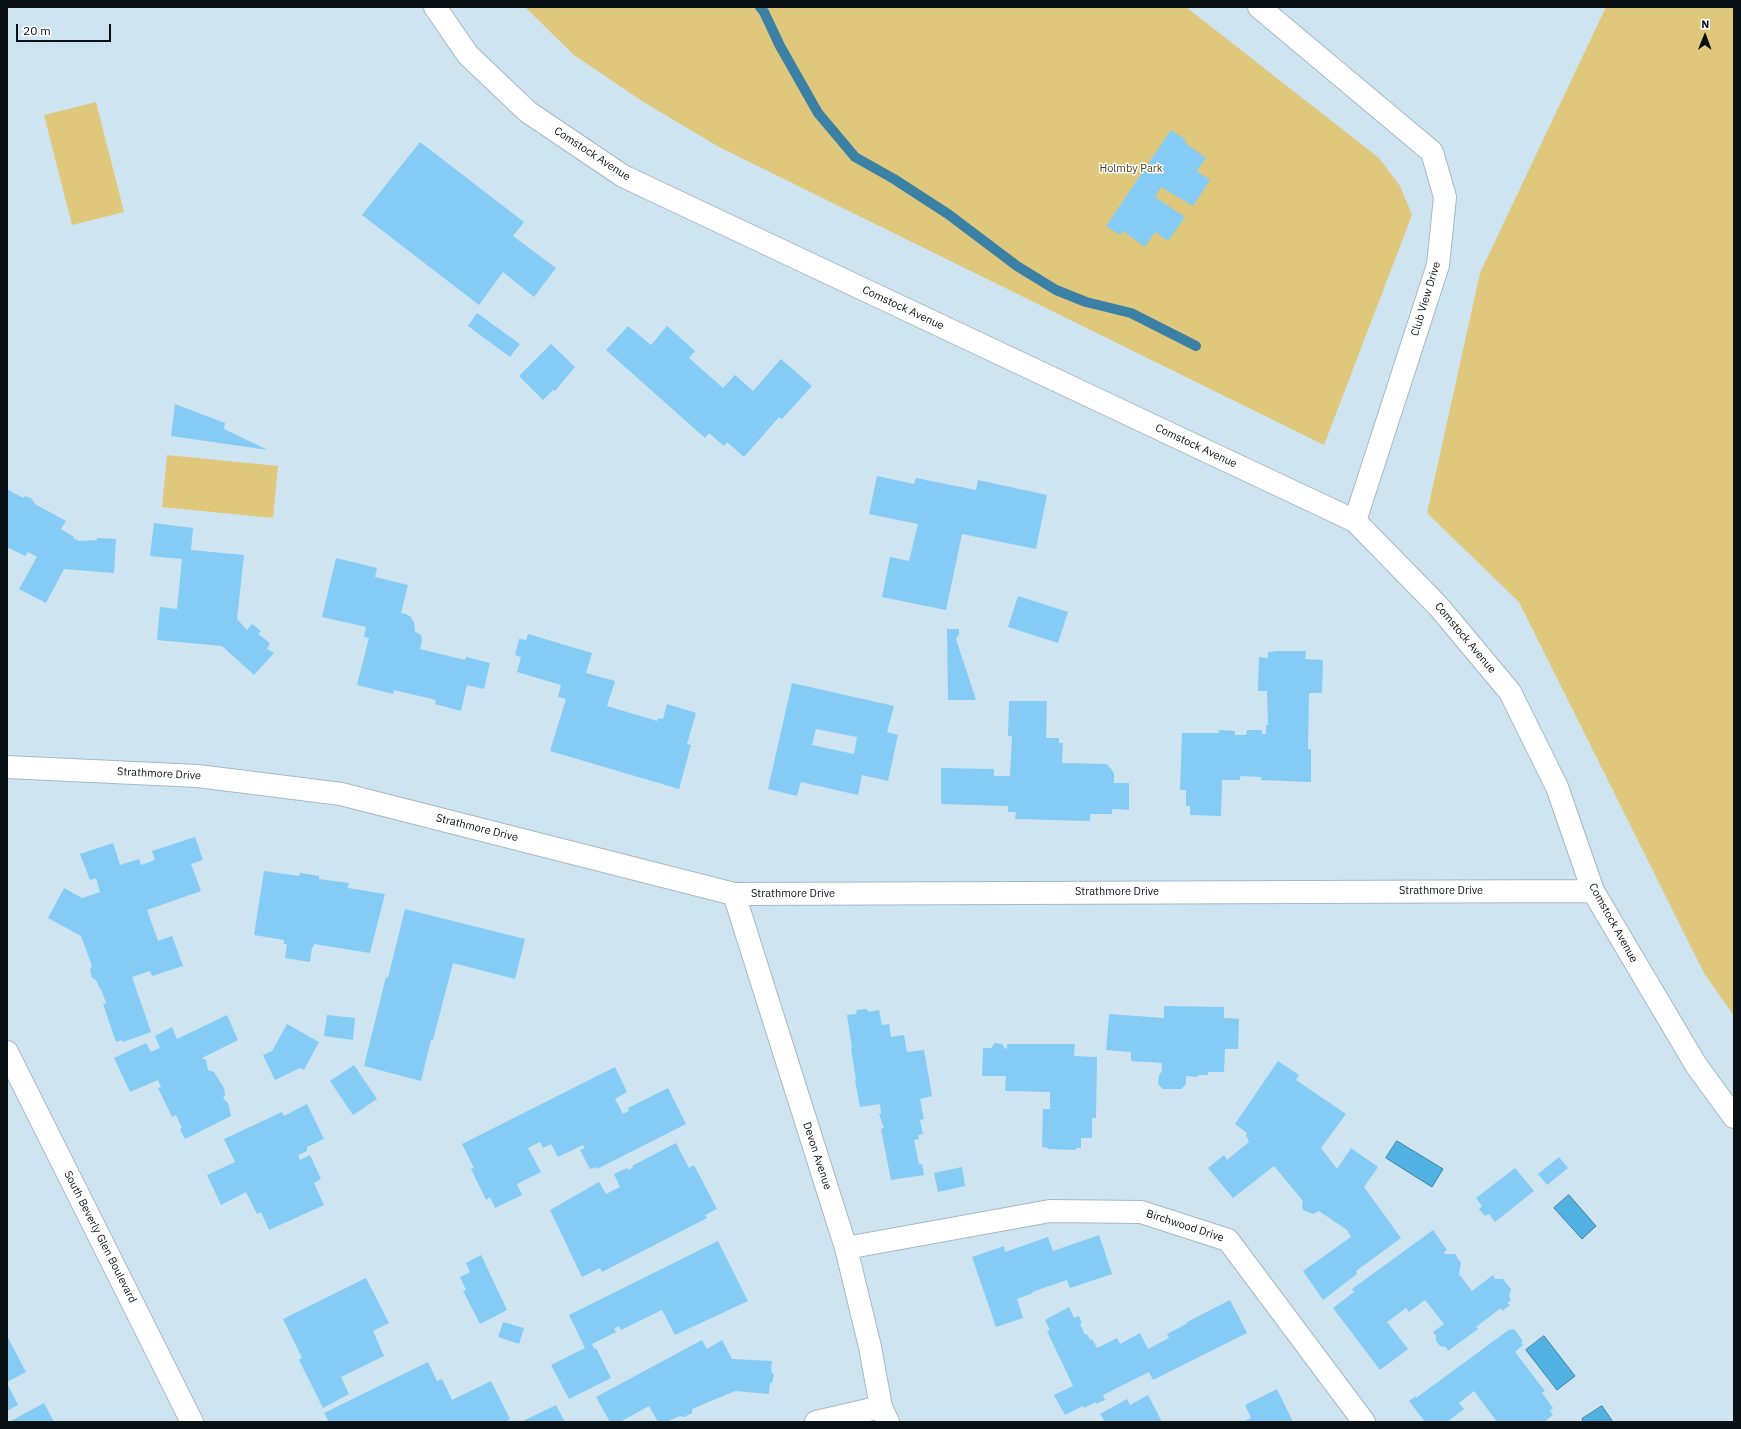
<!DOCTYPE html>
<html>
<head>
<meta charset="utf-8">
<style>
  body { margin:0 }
  #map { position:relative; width:1741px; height:1429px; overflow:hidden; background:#cfe4f1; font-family:"IBM Plex Sans",sans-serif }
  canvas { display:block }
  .frame { position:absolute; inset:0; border:8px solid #091115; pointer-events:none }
  .north { position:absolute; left:1685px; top:16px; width:40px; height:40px; -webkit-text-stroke:3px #fff; paint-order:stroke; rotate:1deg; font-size:11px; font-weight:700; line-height:16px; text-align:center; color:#091115 }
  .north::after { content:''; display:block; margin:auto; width:14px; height:18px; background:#091115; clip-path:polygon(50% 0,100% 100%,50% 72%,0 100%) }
  .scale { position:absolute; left:16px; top:24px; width:95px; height:18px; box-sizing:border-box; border:2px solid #091115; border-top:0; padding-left:5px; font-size:12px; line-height:14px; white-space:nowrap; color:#091115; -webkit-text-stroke:3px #fff; paint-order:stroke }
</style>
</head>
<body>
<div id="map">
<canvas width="1741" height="1429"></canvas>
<div class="frame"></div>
<div class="north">N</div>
<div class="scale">20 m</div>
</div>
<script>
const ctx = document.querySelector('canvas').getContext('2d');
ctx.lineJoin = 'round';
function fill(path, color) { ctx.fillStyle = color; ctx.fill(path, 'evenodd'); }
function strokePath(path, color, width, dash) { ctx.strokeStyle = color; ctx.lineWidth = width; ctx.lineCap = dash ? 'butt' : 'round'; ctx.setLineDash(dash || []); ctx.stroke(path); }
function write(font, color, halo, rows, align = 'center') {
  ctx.font = font + ' "IBM Plex Sans",sans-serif'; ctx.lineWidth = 3; ctx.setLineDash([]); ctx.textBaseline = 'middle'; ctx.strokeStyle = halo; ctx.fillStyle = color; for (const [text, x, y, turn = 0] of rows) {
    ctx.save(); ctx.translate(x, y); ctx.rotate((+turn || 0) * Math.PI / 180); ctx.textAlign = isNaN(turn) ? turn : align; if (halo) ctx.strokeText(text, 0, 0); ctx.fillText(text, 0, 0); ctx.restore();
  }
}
fill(new Path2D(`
  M525,7H1186L1379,158L1400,186L1412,215L1324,445L719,147L642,101L574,55Z
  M1606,7H1734V1016L1704,973L1519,602L1427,513L1480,273Z
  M96,102L124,212L72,225L44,115Z
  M167,455L278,466L273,518L162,507Z`), '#dfc77c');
const water = new Path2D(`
  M1397,1141L1443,1169L1432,1187L1386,1158Z
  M1569,1195L1596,1226L1582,1239L1554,1208Z
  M1544,1336L1575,1376L1557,1390L1526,1350Z
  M1602,1406L1613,1422H1583L1582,1419Z`);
fill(water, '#51b1e3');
strokePath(water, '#3b81a5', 1);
strokePath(new Path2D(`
  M760,7L764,12L780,46L818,113L855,157L894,179L948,214L1017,266L1056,290L1086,302L1131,313L1196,346`), '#3b81a5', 10);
fill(new Path2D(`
  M1171,130L1186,140L1185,143L1206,158L1197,171L1210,180L1193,206L1161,187L1155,197L1185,217L1168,241L1155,232L1145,247L1123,231L1120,235L1106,226Z
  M420,142L524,222L513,236L556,268L534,297L503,272L479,305L362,215Z
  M477,313L520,344L510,357L468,326Z
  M628,326L651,345L667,326L695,351L689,358L723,388L735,375L753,391L781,359L812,386L782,419L779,417L744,457L727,442L724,446L709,433L705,438L606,350Z
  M551,344L575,367L555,391L553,390L543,400L519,376Z
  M175,404L225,423L224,429L268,450L171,436Z
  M877,476L914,484L916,478L976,490L978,480L1047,495L1036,549L962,534L946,610L882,597L890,557L909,561L918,524L869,514Z
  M7,489L23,498L25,496L31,498L35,504L66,521L61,529L74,537L73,538L79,541L97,540V538L116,539L114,573L64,569L46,603L19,589L37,557L28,552L25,556L7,547Z
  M154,523L193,528L191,550L244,555L237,619L247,630L252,624L261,631L258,634L270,643L267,649L274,653L254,675L222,646L157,640L160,607L177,609L182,559L150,556Z
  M336,558L377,568L375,577L408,585L401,613L406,614L411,617L414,623L415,632L421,635L422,640L420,649L465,660L466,657L490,663L484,689L467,685L461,711L435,704L436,700L394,690L393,694L357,685L369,638L364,637L366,627L322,617Z
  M1018,596L1068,612L1058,643L1008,627Z
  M947,629H959V634L956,639L976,700H948Z
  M528,634L592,653L586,673L615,681L607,706L657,721L658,718L663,719L667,704L696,713L687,744L691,745L679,789L550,751L566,699L558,697L561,685L517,672L521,657L515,655L519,639L526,640Z
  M1277,651H1306L1305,659L1323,660L1322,693H1309L1308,749H1311V782L1261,780V777L1240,776V780H1222L1221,816L1190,815V806H1186V790H1180L1182,733H1219V730L1235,731V735H1246L1247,730H1262V734H1266V725H1268L1267,691H1258L1259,657L1268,658V652Z
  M792,683L894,706L887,732L898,735L888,781L862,775L858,795L801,782L797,796L768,789ZM816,729L857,737L854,754L812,745Z
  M1009,701H1047L1046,738H1059V743H1063L1062,763L1107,764L1114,773V783H1129V810L1112,809V814H1090V821L1015,819L1016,812H1008V806L941,804V768L994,769V776H1010L1012,736H1008Z
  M195,837L203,860L191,864L201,891L147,910L158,941L172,936L183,966L152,976L150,971L132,977L151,1032L123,1042L122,1040L116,1042L103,1004L106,1003L101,989H100L96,980L92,978L90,970L92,966L81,936L48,918L64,888L82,898L100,892L96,878L90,880L80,854L113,843L120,865L139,859L141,865L155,860L152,851Z
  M264,871L299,876L300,873L319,876V879L349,883L348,888L385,894L370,953L314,944L313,948L312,947L310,962L285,958L287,944H284V940L254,935Z
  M405,909L525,939L515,979L453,963L433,1040H431L421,1081L364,1066L386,977L388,978Z
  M1164,1006L1224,1007V1018L1239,1019L1238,1049H1225L1224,1072H1208V1075H1199L1197,1077L1186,1076V1084L1181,1089H1163L1158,1084L1159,1075L1162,1071V1063L1131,1061V1052L1106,1050L1109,1014L1164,1018Z
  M866,1009L869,1012L879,1010L882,1025L889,1024L891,1037L904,1035L907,1052L924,1050L932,1096L920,1099L924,1119L920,1120L923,1134L918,1135L919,1139L914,1140L919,1164H922L924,1175L891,1180L881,1129L884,1128L879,1114L881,1113L880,1104L860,1107L855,1080H856L851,1048H852L847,1015L856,1014L857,1010Z
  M227,1015L238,1040L202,1058L206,1060L208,1070L214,1072L224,1088L225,1095L223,1098L228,1103L231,1116L185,1139L180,1129L182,1128L176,1115L172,1117L158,1088L161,1087L158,1080L130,1092L114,1058L146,1043L151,1052L160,1048L155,1036L172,1027L177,1039Z
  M327,1015L355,1018L353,1040L324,1036Z
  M287,1024L319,1042L304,1070L300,1068L275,1080L263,1055L272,1051Z
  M995,1043L1002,1044L1005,1049L1007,1048V1044H1075L1074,1056L1097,1057L1096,1118H1092V1138H1081V1148H1076V1150L1048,1149V1148L1042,1147L1043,1109H1050V1092L1005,1091L1006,1076H982L983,1048H991Z
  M1278,1061L1299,1075L1296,1080L1346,1114L1321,1148L1337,1169L1351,1148L1378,1167L1364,1187L1401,1238L1356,1271L1357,1274L1323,1300L1303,1271L1351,1237L1347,1230L1319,1211L1313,1214L1303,1210L1302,1205L1303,1201L1274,1166L1233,1198L1208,1168L1224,1155L1227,1160L1249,1142L1246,1135L1247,1133L1235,1124Z
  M354,1065L377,1099L353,1115L330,1081Z
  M615,1067L627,1092L615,1099L623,1114L629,1111L628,1108L668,1088L686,1124L597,1169L596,1167L590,1169L580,1150L585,1148L583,1145L558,1157L551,1144L543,1148L540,1142L528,1148L541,1172L517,1184L522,1195L495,1208L490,1197L486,1200L471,1169L474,1168L462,1144Z
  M307,1104L324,1139L307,1147V1151L298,1155L300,1160L310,1155L321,1179L314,1183L324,1205L269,1230L261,1212L257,1214L246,1192L221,1205L207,1175L235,1162L224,1139L282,1112L284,1116Z
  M676,1143L689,1168L694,1165L717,1209L705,1215L707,1218L602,1272L600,1268L582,1277L550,1210L599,1182L606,1194L620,1187L614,1174L627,1168L628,1170L633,1168L632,1166Z
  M1559,1157L1568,1168L1547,1185L1538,1174Z
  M962,1167L965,1186L938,1192L934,1173Z
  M1515,1168L1534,1191L1495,1222L1489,1214L1485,1216L1479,1209L1482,1206L1476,1198Z
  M1433,1230L1447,1250L1444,1252L1445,1254H1455L1461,1263L1459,1274L1472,1291L1493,1275L1495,1279H1503L1511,1289L1509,1296L1511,1300L1507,1303L1510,1305L1502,1311L1501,1308L1476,1327L1478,1329L1448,1351L1446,1347L1440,1346L1436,1341V1336L1433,1332L1444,1324L1425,1300L1409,1312L1406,1308L1387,1322L1408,1349L1380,1370L1333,1308L1354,1292L1352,1289Z
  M1099,1235L1112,1274L1070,1288L1067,1280L1032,1292L1033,1293L1017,1299L1023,1318L996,1327L972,1257L1004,1246L1005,1252L1048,1237L1053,1251Z
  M718,1241L748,1301L675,1335L662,1310L621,1330L619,1326L614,1329L616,1332L592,1344L594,1349L596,1348L611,1378L569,1399L551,1365L585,1348L569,1315Z
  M481,1255L507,1310L480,1324L463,1291L466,1290L460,1277L470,1272L466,1263Z
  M366,1278L389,1323L373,1331L384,1356L341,1377L349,1394L323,1408L299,1360L302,1358L283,1319Z
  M1230,1300L1247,1333L1153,1380L1149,1372L1103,1395L1105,1400L1096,1404V1402L1084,1408L1083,1406L1065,1415L1054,1395L1073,1386L1047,1331L1050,1330L1045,1320L1069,1307L1074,1318L1079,1316L1082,1323L1080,1324L1085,1335L1087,1334L1090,1340L1092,1339L1097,1348L1117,1338L1120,1344L1140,1333L1148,1349L1169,1338L1167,1334L1188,1323L1187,1322Z
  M503,1322L524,1328L519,1344L498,1337Z
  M1510,1329L1511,1330L1514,1329L1523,1341L1521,1343L1523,1345L1515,1352L1545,1391L1542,1393L1553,1408L1550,1411L1553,1415L1544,1422H1497L1474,1391L1459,1403L1464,1409L1447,1422H1425L1409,1401L1416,1396V1398Z
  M7,1336L26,1372L7,1382Z
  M702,1340L707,1349L722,1340L732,1359L772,1361L771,1371L774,1375L772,1383H770L769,1394L735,1391L692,1409V1413L684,1417L680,1416L666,1422H658L649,1406L620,1422H610L596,1397Z
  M428,1362L437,1381L442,1379L452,1400L491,1381L510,1419L505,1422H329L324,1413Z
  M7,1383L18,1405L7,1411Z
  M1277,1389L1293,1422H1243L1251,1418L1245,1405Z
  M1148,1395L1162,1422H1105L1100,1414L1127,1399L1130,1405Z
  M44,1403L54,1422H9Z
  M556,1405L565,1422H521Z`), '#84cbf5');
const minor = new Path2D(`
  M435,7L468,55L528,112L623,176L1355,521L1439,607L1510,692L1557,787L1593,891L1696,1065L1734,1117
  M1259,7L1432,152L1445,197L1438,265L1355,521
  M7,767L198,776L341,794L734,894L1593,891
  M734,894L846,1248L870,1347L881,1407L888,1422
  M846,1248L1050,1211L1141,1212L1228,1240L1364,1422
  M816,1422L881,1407`);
const major = new Path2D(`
  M7,1052L192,1422`);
strokePath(minor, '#a4b8c5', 24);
strokePath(major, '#a4b8c5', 24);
strokePath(minor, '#fff', 22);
strokePath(major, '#fff', 22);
write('11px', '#091115', '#fff', [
  ["Comstock Avenue",592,154,33],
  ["Club View Drive",1426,299,-73],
  ["Comstock Avenue",903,308,25],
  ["Comstock Avenue",1196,446,25],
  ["Comstock Avenue",1465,638,50],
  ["Strathmore Drive",159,774,3],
  ["Strathmore Drive",477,828,14],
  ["Strathmore Drive",1441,891],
  ["Strathmore Drive",1117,892],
  ["Strathmore Drive",793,894],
  ["Comstock Avenue",1613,923,61],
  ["Devon Avenue",817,1156,72],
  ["Birchwood Drive",1185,1226,18],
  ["South Beverly Glen Boulevard",100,1237,63]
]);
write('11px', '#4d411a', '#fff', [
  ["Holmby Park",1131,169]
]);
</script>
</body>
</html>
